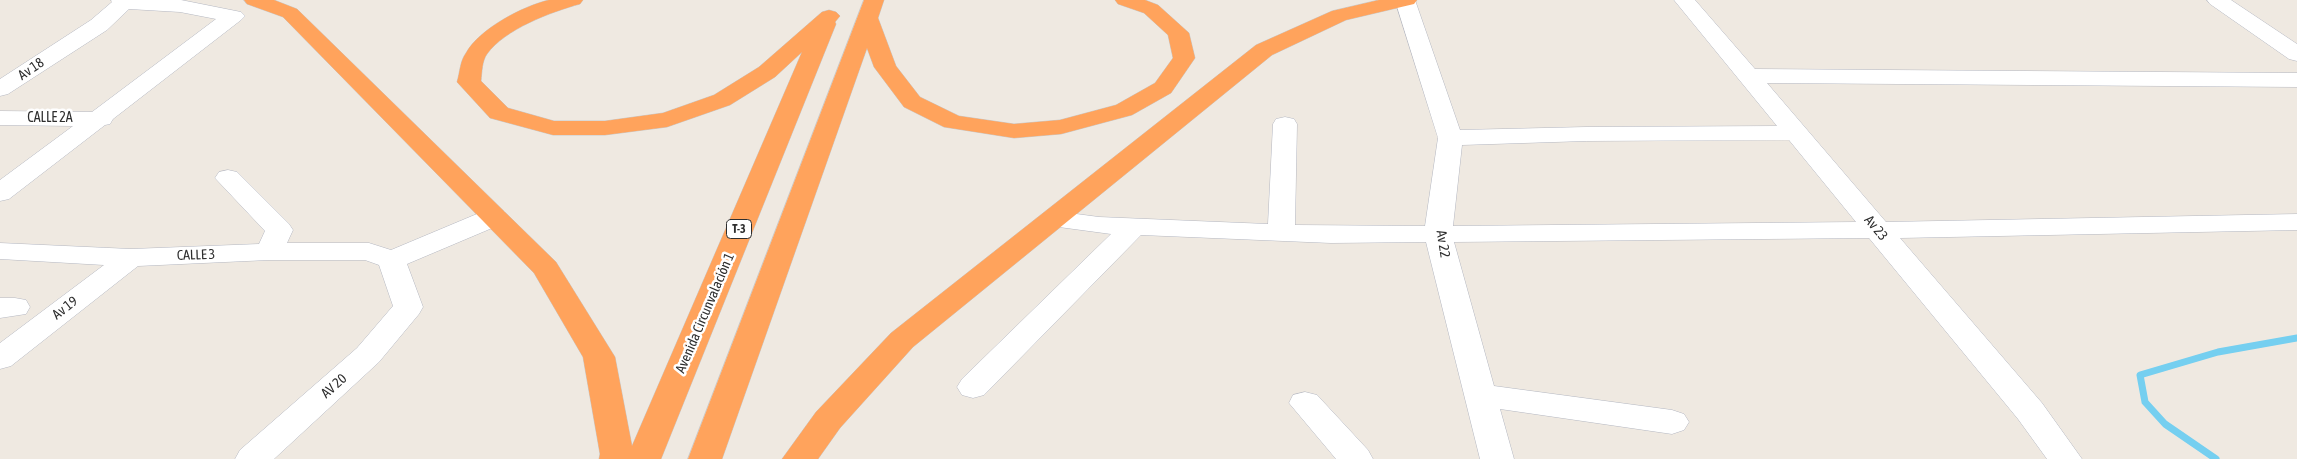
<!DOCTYPE html>
<html>
<head>
<meta charset="utf-8">
<style>
  body { margin:0 }
  canvas { display:block; background:#efe9e1 }
</style>
</head>
<body>
<canvas width="2297" height="459"></canvas>
<script>
const ctx = document.querySelector('canvas').getContext('2d');
ctx.lineJoin = 'round';
function strokePath(path, color, width, dash) { ctx.strokeStyle = color; ctx.lineWidth = width; ctx.lineCap = dash ? 'butt' : 'round'; ctx.setLineDash(dash || []); ctx.stroke(path); }
function fill(path, color) { ctx.fillStyle = color; ctx.fill(path, 'evenodd'); }
function write(font, color, halo, rows, align = 'center') {
  ctx.font = font + ' "Asap Condensed",sans-serif'; ctx.lineWidth = 5; ctx.setLineDash([]); ctx.textBaseline = 'middle'; ctx.strokeStyle = halo; ctx.fillStyle = color; for (const [text, x, y, turn = 0] of rows) {
    ctx.save(); ctx.translate(x, y); ctx.rotate((+turn || 0) * Math.PI / 180); ctx.textAlign = isNaN(turn) ? turn : align; if (halo) ctx.strokeText(text, 0, 0); ctx.fillText(text, 0, 0); ctx.restore();
  }
}
strokePath(new Path2D(`
  M2216,459L2165,424L2145,402L2140,375L2218,352L2297,338`), '#75cff0', 7);
const minor = new Path2D(`
  M111,0H181L241,12L245,16L241,20L113,119L110,124L105,125L9,199L0,201V180L73,126L0,125V111L92,112L216,19L180,12L129,9L107,30L8,94L0,96V79L91,20L112,2Z
  M1395,0H1415L1460,130L1586,127L1777,126L1674,0H1695L1755,69L2297,73V87L1767,83L1886,222L2297,214V230L1900,238L2042,403L2082,459H2047L2018,419L1869,238L1454,242L1494,386L1672,410L1684,414L1689,422L1684,430L1672,434L1500,409L1514,459H1480L1426,242L1331,243L1141,235L984,395L973,398L962,395L957,387L962,379L1111,234L1044,225L1040,219L1044,213L1054,211L1099,217L1268,224L1273,124L1276,119L1285,117L1294,119L1297,124L1295,225L1425,226L1438,138ZM1789,140L1856,222L1453,226L1462,145L1586,141Z
  M2207,0H2231L2297,44V61L2289,59L2210,4Z
  M228,170L237,172L289,224L293,230L287,243H369L391,250L484,211L494,209L504,211L508,217L504,223L407,264L423,307L419,314L379,362L274,459H235L240,450L357,348L393,306L379,265L365,260H269L138,266L11,366L0,369V343L104,265L0,259V243L131,249L259,244L265,231L215,178L219,172Z
  M0,298H15L26,300L30,307L26,314L0,318Z
  M1305,392L1317,395L1368,450L1373,459H1336L1289,403L1293,395Z`);
const highway = new Path2D(`
  M244,0H274L297,9L556,262L615,357L632,446L802,52L775,77L730,105L667,127L605,135H553L490,118L457,82C460,72 460,61 466,53C479,29 523,6 549,0C559,0 572,0 583,0L580,4C551,12 505,29 487,54C482,61 482,72 481,81L508,108L554,121H605L663,113L714,95L759,67L822,12L829,10L836,12L840,16L835,22L836,24L661,459H599L600,454L583,357L534,273L283,17L247,4Z
  M864,0H884L878,18L896,66L920,97L959,116L1014,124L1060,120L1116,105L1155,83L1173,58L1168,35L1144,13L1118,4L1115,0H1145L1158,5L1189,33L1195,58L1171,93L1132,115L1061,134L1014,138L944,127L904,107L874,67L867,48L722,459H688Z
  M1379,0H1417L1414,4L1346,20L1272,55L913,347L840,428L818,459H782L816,412L891,333L1256,45L1332,11Z`);
strokePath(minor, '#b4b7c1', 1);
strokePath(highway, '#c9c9c9', 1);
fill(minor, '#fff');
fill(highway, '#ffa35c');
for (const [x, y, w] of [
  [739,229,25]
]) { const box = new Path2D(); box.roundRect(x - w / 2, y - 9.5, w, 19, 4); ctx.fillStyle = '#fff'; ctx.fill(box); strokePath(box, '#2e2e2e', 1); }
write('bold 12px', '#2e2e2e', null, [
  ["T-3",739,229]
]);
write('14px', '#2e2e2e', '#fff', [
  ["Av 18",31,69,-34],
  ["CALLE 2A",50,118],
  ["Av 23",1876,228,50],
  ["Av 22",1443,244,81],
  ["CALLE 3",196,255,-2],
  ["Av 19",65,308,-38],
  ["Avenida Circunvalación 1",705,313,-67],
  ["AV 20",334,386,-42]
]);
</script>
</body>
</html>
